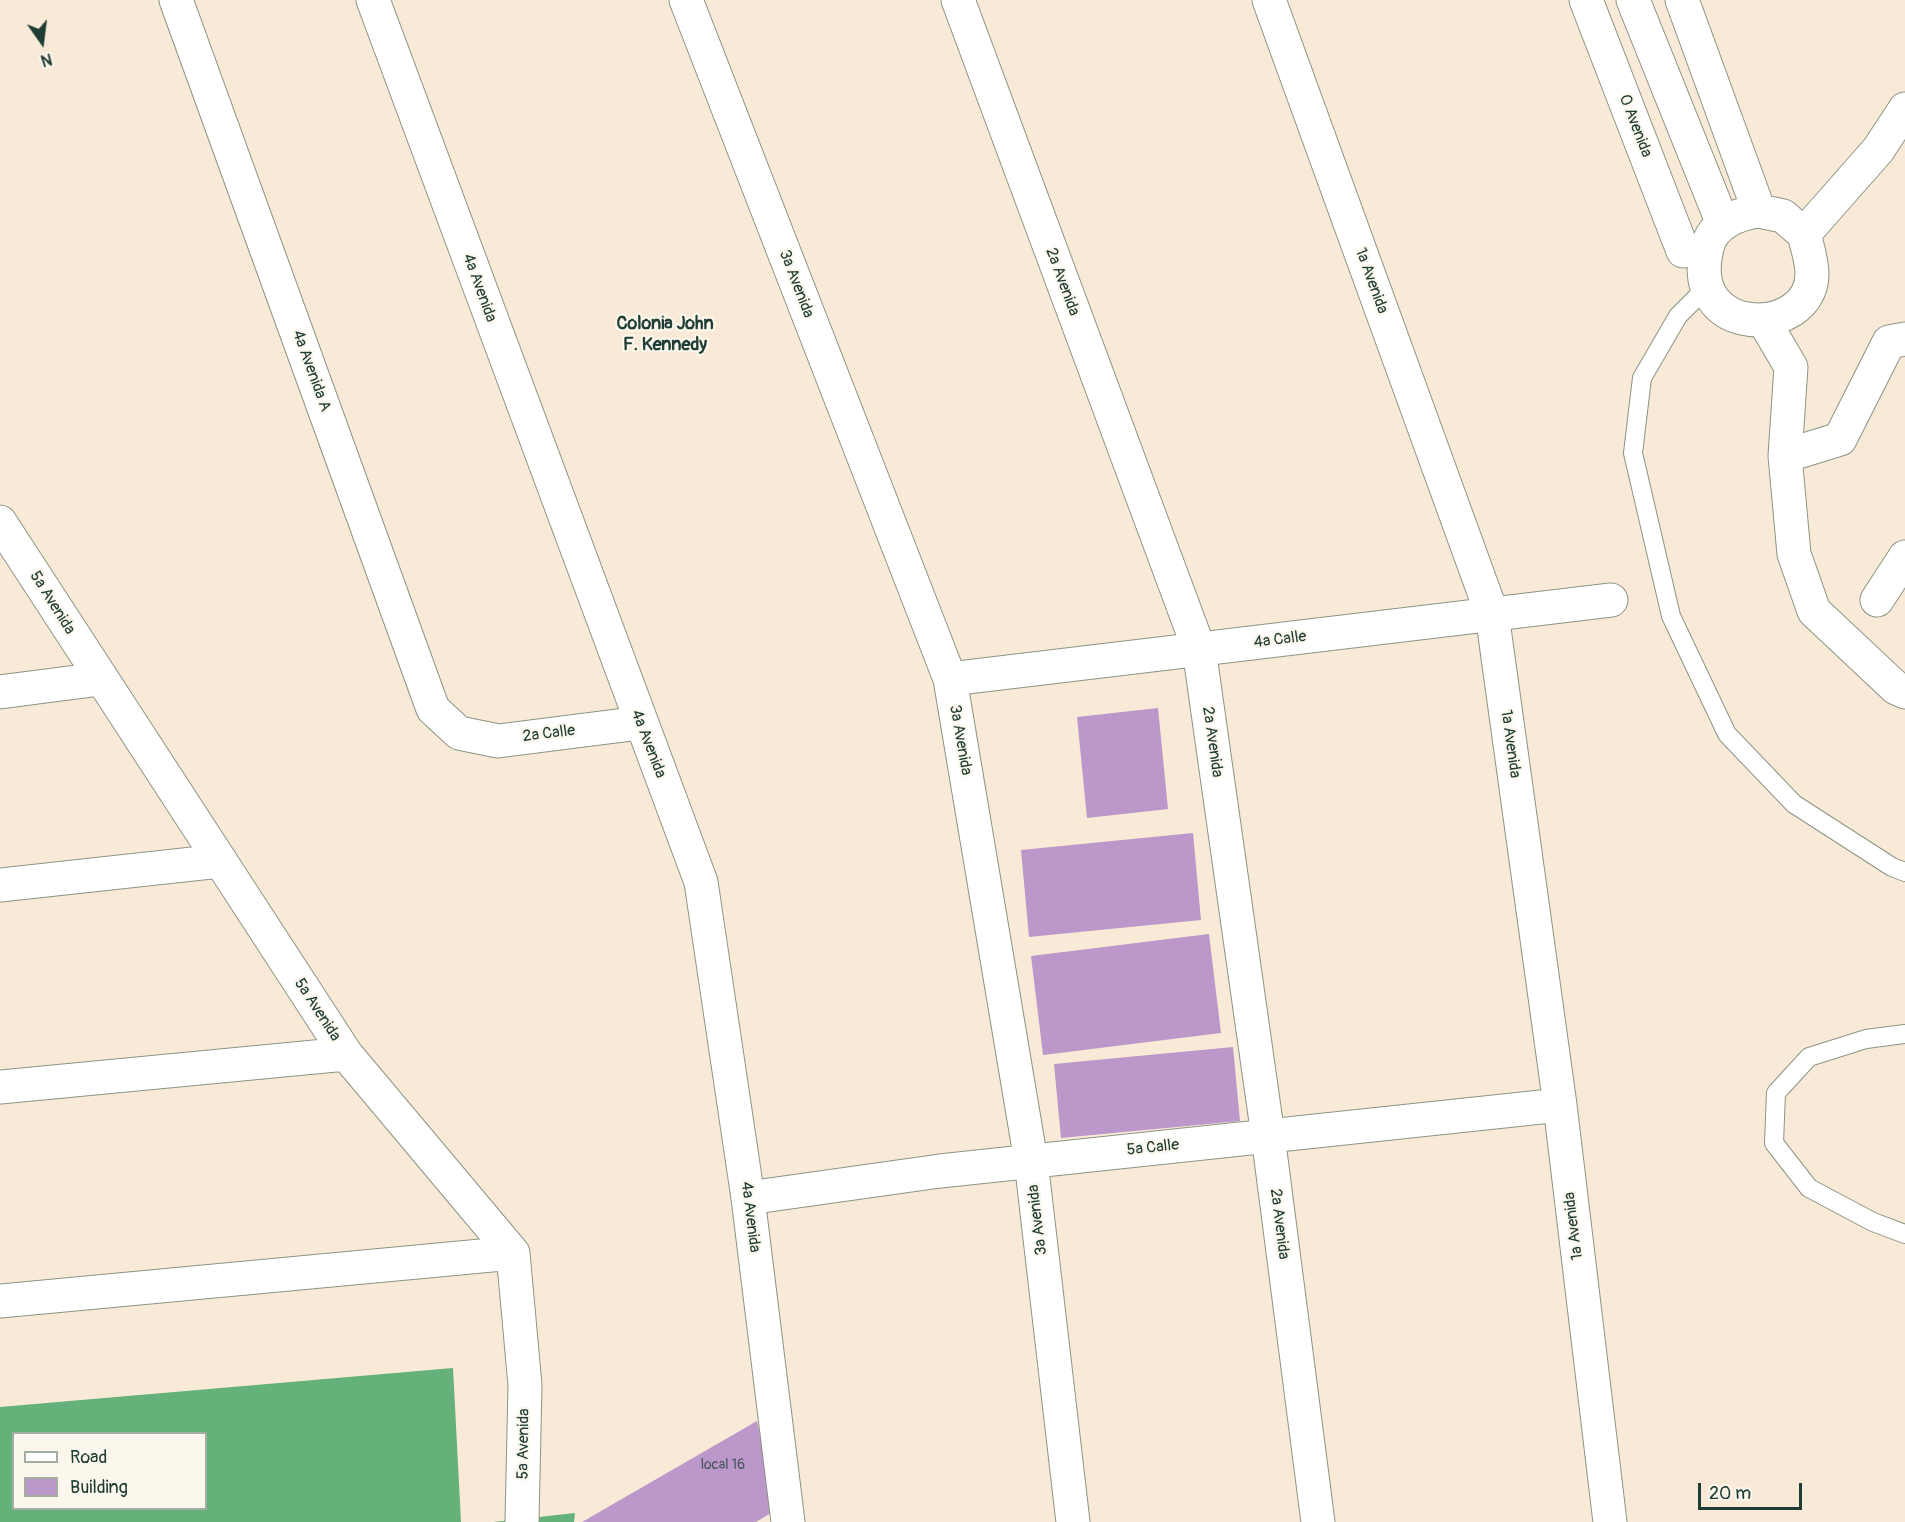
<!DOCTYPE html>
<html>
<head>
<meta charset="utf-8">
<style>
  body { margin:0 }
  #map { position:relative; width:1905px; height:1522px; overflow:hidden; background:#f8ead6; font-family:Pangolin,sans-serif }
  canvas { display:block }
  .legend { position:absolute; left:12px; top:1432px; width:195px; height:78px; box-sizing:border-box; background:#fbf7ec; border:2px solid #a3ada2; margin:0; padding:8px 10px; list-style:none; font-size:18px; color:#1f3d34 }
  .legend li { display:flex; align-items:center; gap:12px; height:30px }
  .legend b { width:30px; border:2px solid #a3ada2 }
  .north { position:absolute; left:12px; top:12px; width:60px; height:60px; -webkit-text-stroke:4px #fbf7ec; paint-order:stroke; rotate:166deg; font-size:16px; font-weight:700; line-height:24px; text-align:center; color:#1f3d34 }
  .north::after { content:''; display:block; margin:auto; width:21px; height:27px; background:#1f3d34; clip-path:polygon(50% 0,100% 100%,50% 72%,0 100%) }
  .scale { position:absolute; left:1698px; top:1483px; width:104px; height:27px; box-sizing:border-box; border:3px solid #1f3d34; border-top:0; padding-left:8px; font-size:18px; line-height:21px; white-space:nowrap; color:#1f3d34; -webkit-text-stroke:4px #fbf7ec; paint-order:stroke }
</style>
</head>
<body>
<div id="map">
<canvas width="1905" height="1522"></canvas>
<ul class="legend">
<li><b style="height:8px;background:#fff"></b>Road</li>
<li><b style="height:16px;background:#bc97ca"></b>Building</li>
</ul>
<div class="north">N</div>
<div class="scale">20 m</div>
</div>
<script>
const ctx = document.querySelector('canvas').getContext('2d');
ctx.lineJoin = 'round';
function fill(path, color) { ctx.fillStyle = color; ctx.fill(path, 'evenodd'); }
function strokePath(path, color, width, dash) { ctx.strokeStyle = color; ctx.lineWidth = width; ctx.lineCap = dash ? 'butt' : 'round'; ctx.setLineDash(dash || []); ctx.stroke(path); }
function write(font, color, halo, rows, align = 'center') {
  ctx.font = font + ' Pangolin,sans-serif'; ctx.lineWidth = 4.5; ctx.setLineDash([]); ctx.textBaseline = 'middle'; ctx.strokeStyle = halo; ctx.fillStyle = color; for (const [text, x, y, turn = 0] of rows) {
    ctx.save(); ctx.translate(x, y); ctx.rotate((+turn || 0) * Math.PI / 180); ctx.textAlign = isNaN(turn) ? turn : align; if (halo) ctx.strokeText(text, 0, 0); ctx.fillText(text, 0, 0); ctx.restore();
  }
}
fill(new Path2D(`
  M453,1368L461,1522H0V1407ZM14,1434H206V1508H14Z
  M575,1513L574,1522H493Z`), '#64b17a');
fill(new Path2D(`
  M1158,708L1168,809L1087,818L1077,717Z
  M1193,833L1201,920L1029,937L1021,850Z
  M1209,934L1221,1033L1043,1055L1031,956Z
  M1233,1047L1240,1121L1061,1138L1054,1064Z
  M757,1421L776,1510L756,1522H582Z`), '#bc97ca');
const service = new Path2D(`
  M1706,288L1678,316L1642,378L1633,453L1671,616L1727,734L1794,804L1892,867L1905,872
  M1905,1034L1866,1039L1809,1057L1776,1093L1774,1143L1809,1188L1873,1222L1905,1234`);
const minor = new Path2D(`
  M176,0L433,709L459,733L498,741L640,723
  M686,0L950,679L1031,1161L1073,1522
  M958,0L1199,649L1268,1136L1318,1522
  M1269,0L1492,614L1560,1105L1610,1522
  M1586,0L1683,251
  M1633,0L1723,224
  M1682,0L1759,211
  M1759,211L1783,216L1804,234C1807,246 1812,261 1812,274C1812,338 1684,340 1707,248C1712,224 1737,214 1759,211Z
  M1804,234L1878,150L1905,109
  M1764,321L1791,367L1785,456L1794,554L1814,611L1896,688L1905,692
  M1785,456L1840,439L1889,342L1905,339
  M0,522L346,1054L513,1253L525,1385L522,1522
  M1877,600L1905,557
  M950,679L1611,600
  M0,692L100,679
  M0,885L220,861
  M0,1087L346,1054
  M748,1198L940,1171L1560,1105
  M0,1301L513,1253`);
const tertiary = new Path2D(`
  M373,0L701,882L748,1198L788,1522`);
strokePath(service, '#8c9485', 20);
strokePath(minor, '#8c9485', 35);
strokePath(tertiary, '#8c9485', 35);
strokePath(service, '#fff', 18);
strokePath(minor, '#fff', 33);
strokePath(tertiary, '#fff', 33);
write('14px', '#46545a', null, [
  ["local 16",723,1465]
]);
write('16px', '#1f3d34', '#fbf7ec', [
  ["0 Avenida",1635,126,69],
  ["1a Avenida",1371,281,70],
  ["2a Avenida",1062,282,70],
  ["3a Avenida",796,284,69],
  ["4a Avenida",479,288,70],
  ["4a Avenida A",311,371,70],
  ["5a Avenida",52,603,58],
  ["4a Calle",1280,640,-7],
  ["2a Calle",549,734,-7],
  ["3a Avenida",960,740,80],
  ["2a Avenida",1212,742,82],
  ["4a Avenida",648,744,69],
  ["1a Avenida",1510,744,82],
  ["5a Avenida",317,1010,57],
  ["5a Calle",1153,1148,-6],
  ["4a Avenida",750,1217,83],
  ["3a Avenida",1038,1220,-97],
  ["2a Avenida",1279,1224,83],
  ["1a Avenida",1574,1226,-97],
  ["5a Avenida",524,1444,-89]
]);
write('bold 18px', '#1f3d34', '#fbf7ec', [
  ["Colonia John",665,324],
  ["F. Kennedy",665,345]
]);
</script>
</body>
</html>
